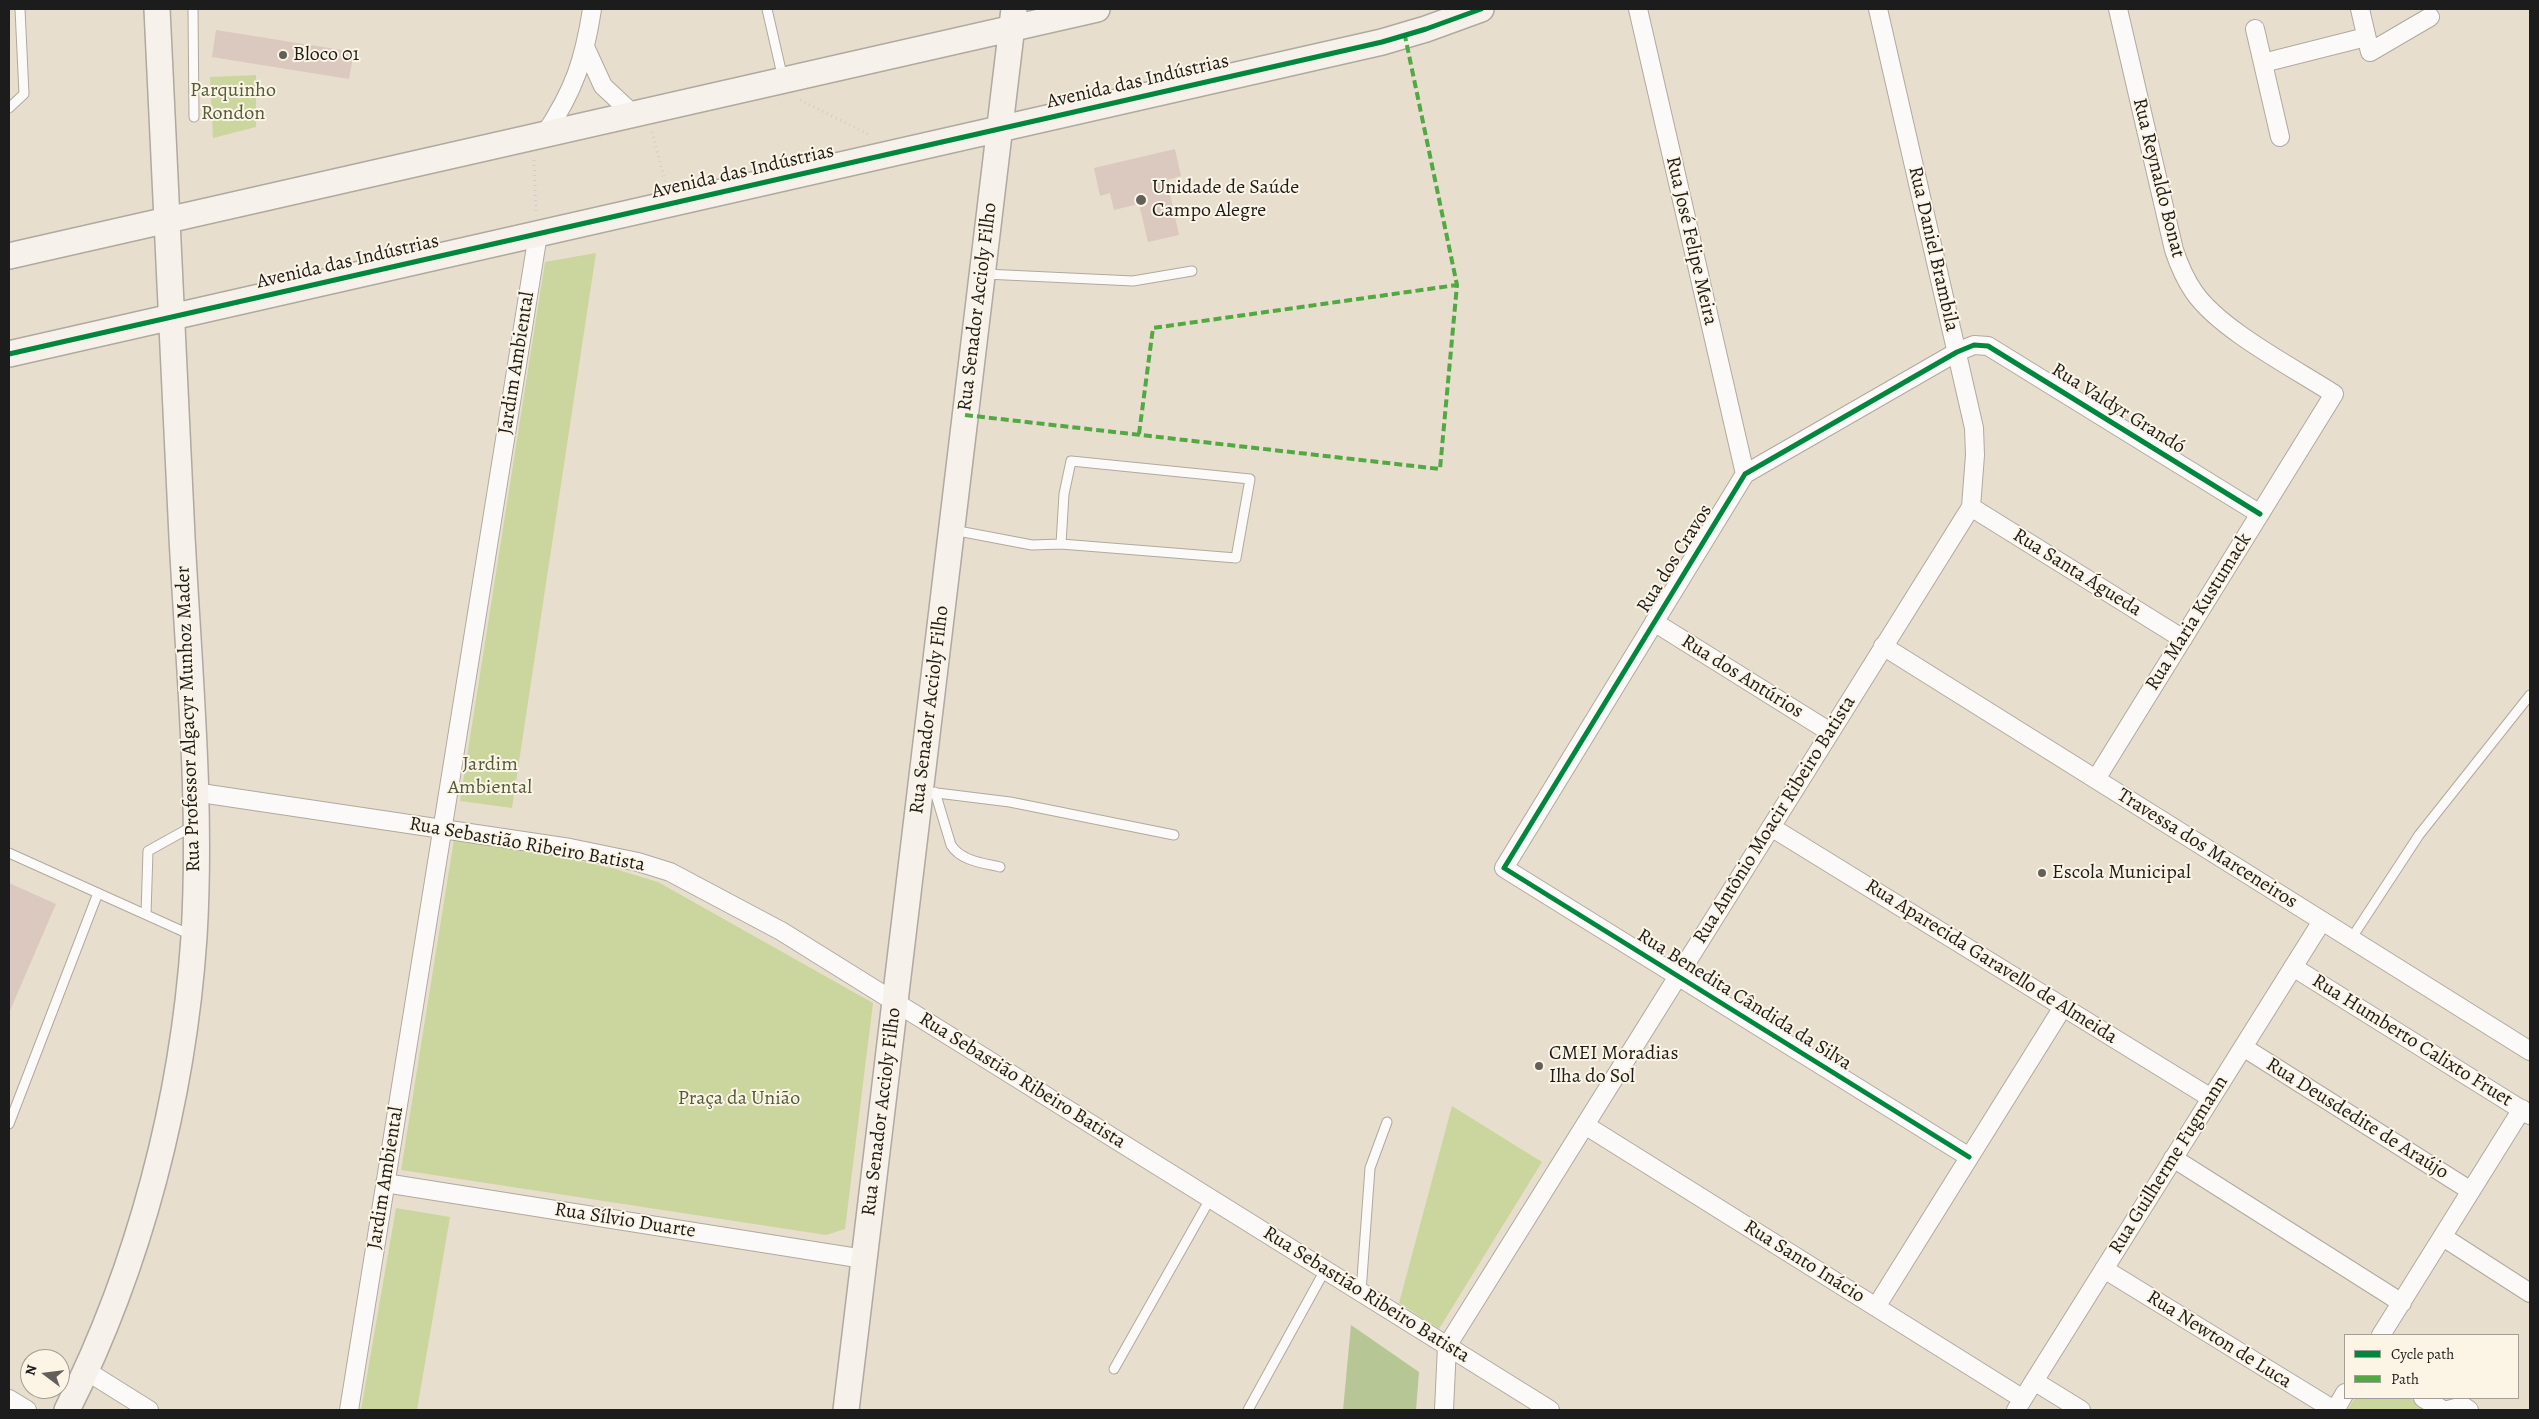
<!DOCTYPE html>
<html>
<head>
<meta charset="utf-8">
<style>
  body { margin:0 }
  #map { position:relative; width:2539px; height:1419px; overflow:hidden; background:#e8dece; font-family:Alegreya,serif }
  canvas { display:block }
  .frame { position:absolute; inset:0; border:10px solid #1c1c1c; pointer-events:none }
  .legend { position:absolute; left:2344px; top:1334px; width:175px; height:65px; box-sizing:border-box; background:#fcf5e5; border:1px solid #a29e95; margin:0; padding:6px 9px; list-style:none; font-size:15px; color:#1c1c1c }
  .legend li { display:flex; align-items:center; gap:10px; height:25px }
  .legend b { width:25px; border:1px solid #a29e95 }
  .north { position:absolute; left:20px; top:1349px; width:50px; height:50px; box-sizing:border-box; background:#fcf5e5; border:1px solid #a29e95; border-radius:50%; rotate:285deg; font-size:14px; font-weight:700; line-height:20px; text-align:center; color:#1c1c1c }
  .north::after { content:''; display:block; margin:auto; width:18px; height:22px; background:#63605a; clip-path:polygon(50% 0,100% 100%,50% 72%,0 100%) }
</style>
</head>
<body>
<div id="map">
<canvas width="2539" height="1419"></canvas>
<div class="frame"></div>
<ul class="legend">
<li><b style="height:6px;background:#00873e"></b>Cycle path</li>
<li><b style="height:6px;background:#52a943"></b>Path</li>
</ul>
<div class="north">N</div>
</div>
<script>
const ctx = document.querySelector('canvas').getContext('2d');
ctx.lineJoin = 'round';
function fill(path, color) { ctx.fillStyle = color; ctx.fill(path, 'evenodd'); }
function strokePath(path, color, width, dash) { ctx.strokeStyle = color; ctx.lineWidth = width; ctx.lineCap = dash ? 'butt' : 'round'; ctx.setLineDash(dash || []); ctx.stroke(path); }
function write(font, color, halo, rows, align = 'center') {
  ctx.font = font + ' Alegreya,serif'; ctx.lineWidth = 4; ctx.setLineDash([]); ctx.textBaseline = 'middle'; ctx.strokeStyle = halo; ctx.fillStyle = color; for (const [text, x, y, turn = 0] of rows) {
    ctx.save(); ctx.translate(x, y); ctx.rotate((+turn || 0) * Math.PI / 180); ctx.textAlign = isNaN(turn) ? turn : align; if (halo) ctx.strokeText(text, 0, 0); ctx.fillText(text, 0, 0); ctx.restore();
  }
}
fill(new Path2D(`
  M256,75V127L213,138L210,77Z
  M596,253L512,808L460,801L545,262Z
  M454,839L558,856L615,869L658,882L873,1003L845,1229L826,1235L401,1170Z
  M1452,1106L1542,1162L1439,1329L1399,1303Z
  M396,1208L450,1217L417,1410H361Z
  M2355,1398H2410L2430,1410H2347Z`), '#cbd69e');
fill(new Path2D(`
  M1351,1325L1419,1372L1416,1410H1343Z`), '#b7c695');
fill(new Path2D(`
  M216,30L354,52L349,79L212,57Z
  M1175,149L1181,176L1167,180L1179,235L1148,242L1139,204L1114,210L1110,193L1100,196L1094,168Z
  M9,883L56,904L9,1013Z`), '#dbc8be');
const lane = new Path2D(`
  M193,9L194,117
  M767,9L783,79
  M9,108L24,94L20,9
  M985,274L1133,281L1192,271
  M953,530L1032,545L1061,544L1236,558L1250,479L1071,461L1064,494L1061,544
  M921,791L1010,802L1174,835
  M935,792L951,845C961,861 983,863 1000,867
  M9,853L191,935
  M146,914L148,851L193,826
  M2351,939L2419,835L2530,695
  M9,1124L98,893
  M1361,1292L1370,1168L1387,1122
  M1114,1369L1210,1199
  M1248,1410L1325,1270`);
const street = new Path2D(`
  M1638,9L1745,474
  M2360,9L2370,52L2430,17
  M2255,29L2280,137
  M586,49L603,86L633,114
  M2263,63L2366,37
  M545,134C574,90 584,61 592,9
  M1971,507L2183,639
  M1654,622L1830,732
  M1883,646L2530,1051
  M2096,779L2334,394C2294,368 2220,330 2194,292C2185,279 2179,265 2174,250L2118,9
  M194,792L570,848L638,862L670,872L781,931L1550,1410
  M1771,827L2211,1098
  M2293,967L2530,1115
  M2243,1047L2471,1191
  M1585,1125L2023,1399
  M1969,1157L1504,868L1745,474L1957,352L1974,345L1988,346L2260,514
  M2173,1158L2402,1303
  M385,1183L864,1259
  M2443,1237L2530,1293
  M2104,1269L2334,1410
  M1876,1307L2063,1007
  M2381,1335L2522,1109
  M85,1370L149,1410
  M2034,1381L2081,1410
  M2423,1398L2443,1410
  M9,1399L27,1410
  M349,1410L538,234
  M1444,1410L1447,1346L1971,507L1975,455L1974,428L1878,9
  M2016,1410L2322,921
  M2335,1410L2345,1393
  M2448,1410L2463,1406L2469,1410`);
const secondary = new Path2D(`
  M9,256L1097,9
  M9,354L1382,42L1426,29L1481,9
  M67,1410C140,1265 183,1099 194,937C202,804 189,670 182,537C174,361 166,185 157,9
  M846,1410L1014,9`);
strokePath(lane, '#afa99f', 11);
strokePath(street, '#afa99f', 20);
strokePath(secondary, '#afa99f', 28);
strokePath(new Path2D(`
  M800,100L870,135
  M652,132L665,181
  M534,160L536,211`), '#d0ceca', 3, [1, 4]);
strokePath(lane, '#fcfaf8', 9);
strokePath(street, '#fcfaf8', 18);
strokePath(secondary, '#f6f1ea', 25);
strokePath(new Path2D(`
  M965,415L1440,469L1457,285L1405,36
  M1139,434L1153,328L1457,285`), '#52a943', 4, [8, 4]);
strokePath(new Path2D(`
  M9,354L1382,42L1426,29L1481,9
  M1969,1157L1504,868L1745,474L1957,352L1974,345L1988,346L2260,514`), '#00873e', 5);
for (const [x, y, r, color] of [
  [283,55,5,"#63605a"],
  [1141,200,6,"#63605a"],
  [2042,873,5,"#63605a"],
  [1539,1066,5,"#63605a"]
]) { const dot = new Path2D(); dot.arc(x, y, r, 0, 2 * Math.PI); ctx.fillStyle = color; ctx.fill(dot); strokePath(dot, '#fcf5e5', 2); }
write('20px', '#1c1c1c', '#fcf5e5', [
  ["Bloco 01",293,55],
  ["Unidade de Saúde",1152,188],
  ["Campo Alegre",1152,211],
  ["Escola Municipal",2052,873],
  ["CMEI Moradias",1549,1054],
  ["Ilha do Sol",1549,1077]
], 'left');
write('20px', '#1c1c1c', '#fcf5e5', [
  ["Avenida das Indústrias",1138,82,-13],
  ["Avenida das Indústrias",743,172,-13],
  ["Rua Reynaldo Bonat",2158,178,76],
  ["Rua José Felipe Meira",1691,241,77],
  ["Rua Daniel Brambila",1933,249,77],
  ["Avenida das Indústrias",348,262,-13],
  ["Rua Senador Accioly Filho",978,307,-83],
  ["Jardim Ambiental",517,363,-81],
  ["Rua Valdyr Grandó",2118,409,32],
  ["Rua dos Cravos",1675,559,-58],
  ["Rua Santa Águeda",2077,573,32],
  ["Rua Maria Kustumack",2199,612,-58],
  ["Rua dos Antúrios",1742,677,32],
  ["Rua Senador Accioly Filho",930,710,-83],
  ["Rua Professor Algacyr Munhoz Mader",189,719,-92],
  ["Rua Antônio Moacir Ribeiro Batista",1775,820,-58],
  ["Rua Sebastião Ribeiro Batista",527,845,10],
  ["Travessa dos Marceneiros",2207,849,32],
  ["Rua Aparecida Garavello de Almeida",1991,962,32],
  ["Rua Benedita Cândida da Silva",1744,1000,32],
  ["Rua Humberto Calixto Fruet",2412,1041,32],
  ["Rua Sebastião Ribeiro Batista",1022,1081,32],
  ["Rua Senador Accioly Filho",882,1112,-83],
  ["Rua Deusdedite de Araújo",2357,1119,32],
  ["Rua Guilherme Fugmann",2169,1165,-58],
  ["Jardim Ambiental",386,1178,-81],
  ["Rua Sílvio Duarte",625,1221,9],
  ["Rua Santo Inácio",1804,1262,32],
  ["Rua Sebastião Ribeiro Batista",1366,1295,32],
  ["Rua Newton de Luca",2219,1340,32]
]);
write('20px', '#515b3c', '#fcf5e5', [
  ["Parquinho",233,91],
  ["Rondon",233,114],
  ["Jardim",490,765],
  ["Ambiental",490,788],
  ["Praça da União",739,1099]
]);
</script>
</body>
</html>
